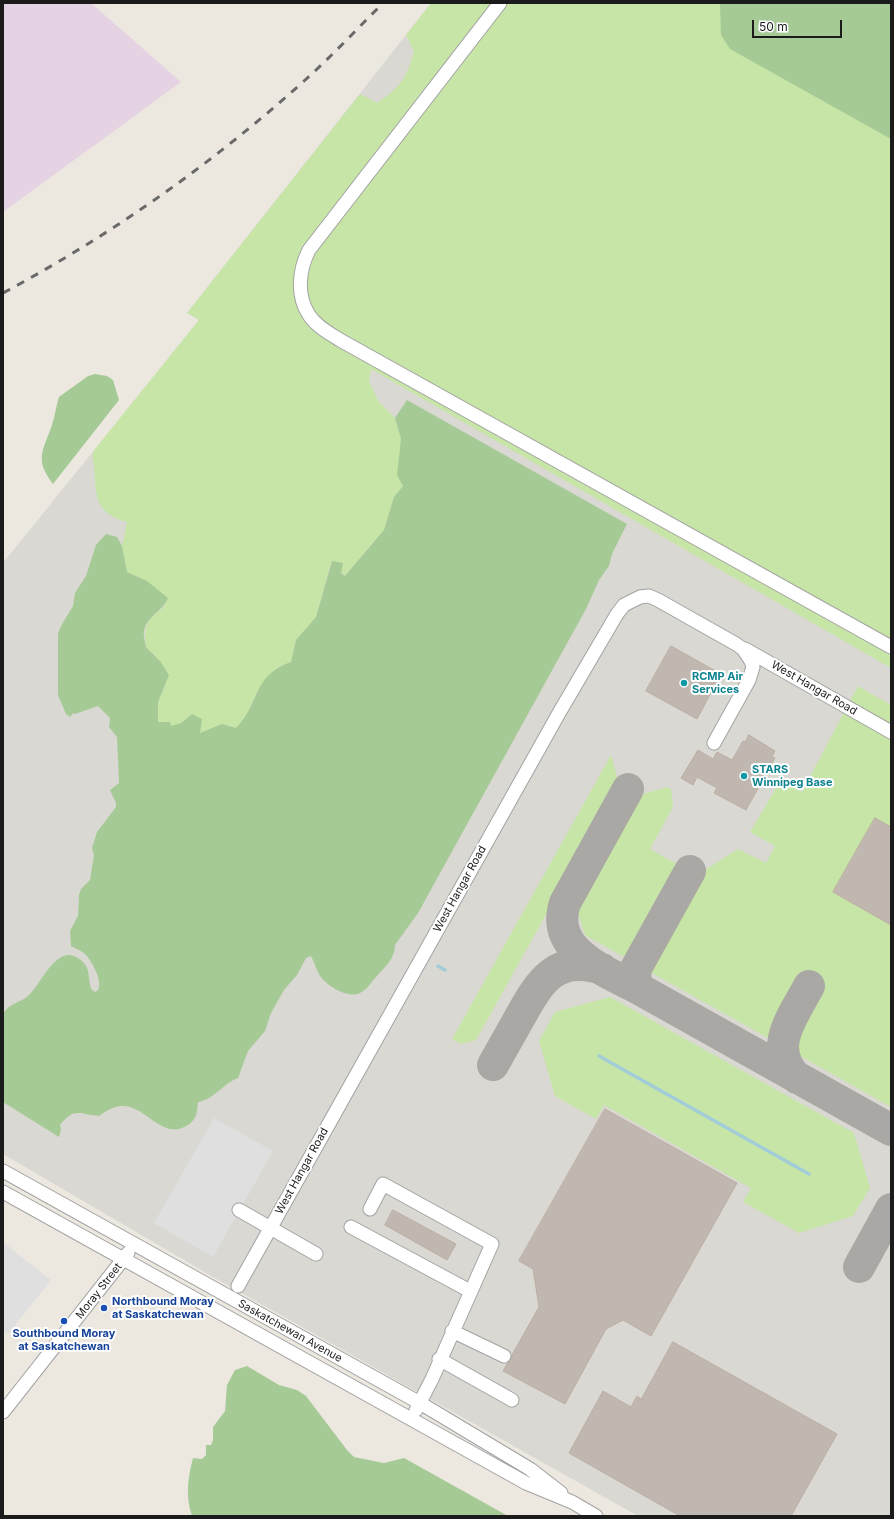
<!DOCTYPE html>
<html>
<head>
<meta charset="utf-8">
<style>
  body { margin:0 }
  #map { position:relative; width:894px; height:1519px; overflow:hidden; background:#ece8e0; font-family:Inter,sans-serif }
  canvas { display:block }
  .frame { position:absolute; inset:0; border:4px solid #1b1b1b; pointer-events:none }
  .scale { position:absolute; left:752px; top:20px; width:90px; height:18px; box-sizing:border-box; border:2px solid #1b1b1b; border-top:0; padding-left:5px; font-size:12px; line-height:14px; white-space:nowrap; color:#1b1b1b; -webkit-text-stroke:3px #fff; paint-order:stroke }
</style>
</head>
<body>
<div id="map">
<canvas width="894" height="1519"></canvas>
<div class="frame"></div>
<div class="scale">50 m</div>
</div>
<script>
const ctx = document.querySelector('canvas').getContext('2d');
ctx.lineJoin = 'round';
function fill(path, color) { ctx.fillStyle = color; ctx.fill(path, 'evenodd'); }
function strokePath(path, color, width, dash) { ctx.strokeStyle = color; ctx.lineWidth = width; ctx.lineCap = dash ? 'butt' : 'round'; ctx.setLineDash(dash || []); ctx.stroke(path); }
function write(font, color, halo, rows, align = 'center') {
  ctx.font = font + ' Inter,sans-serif'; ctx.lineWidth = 4; ctx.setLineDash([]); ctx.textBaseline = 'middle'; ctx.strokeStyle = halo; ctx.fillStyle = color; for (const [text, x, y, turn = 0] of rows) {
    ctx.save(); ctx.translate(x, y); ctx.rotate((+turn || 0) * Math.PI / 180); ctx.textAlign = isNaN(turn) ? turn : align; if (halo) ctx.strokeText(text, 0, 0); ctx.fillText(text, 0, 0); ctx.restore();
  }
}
fill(new Path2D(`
  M3,3H91L181,82L3,212Z`), '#e5d2e2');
fill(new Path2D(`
  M431,3H891V1516H638L213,1277L3,1154V563L199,320L187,313Z`), '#dad8d2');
fill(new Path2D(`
  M431,3H891V668L371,369L369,381L379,402L395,418L401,439L403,486L394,497L384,530L345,576L331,562L316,618L296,640L291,663L278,667L257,692L245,719L236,728L222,724L200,733L192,714L181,723L171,727L158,722V702L169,675L160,661L146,647C143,623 148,620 165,606L147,581L127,572L122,546L127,522C87,511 99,486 92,455L95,449L199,320L187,313L360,94L377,103C400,88 407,78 414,51L406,35Z
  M858,686L891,705V1107L652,973L649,960L697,875L738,849L766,863L775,846L750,832L781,780L802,792Z
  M611,755L619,784L476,1040L461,1044L452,1039Z
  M667,787L671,789L673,807L650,849L682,867L634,952L622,956L585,935L576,907L639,795Z
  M610,997L854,1133L870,1188L853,1216L799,1233L743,1202L751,1188L604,1105L596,1119L555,1096L539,1041L555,1012Z`), '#c7e5a7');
fill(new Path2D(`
  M720,3H891V139L730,49L721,35Z
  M95,374L107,376L113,380L119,400L53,484C34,459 43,451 52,425C55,416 56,406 59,397L88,376Z
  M407,400L627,524L612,554L609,566L599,580L586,609L418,913L395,945C395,958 386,966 377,976C372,981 367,990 360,993C348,999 327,986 320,976C316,970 315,963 311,956L306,958L297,975L284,990L271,1013L265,1031L248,1051L238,1078C223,1083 214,1100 198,1102C197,1112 197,1119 188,1125C162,1142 146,1104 121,1106C112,1107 106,1111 99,1116C79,1114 74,1107 60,1125L61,1130L59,1137L3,1102V1014C10,1002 22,1003 30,994C41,983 55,949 74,956C79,958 83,961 86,966C90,973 88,982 92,990L95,992L98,990C103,981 92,961 85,954C81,950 76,949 71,946L70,931L78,916L79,895L81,889L90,880L94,855L92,848L97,832L116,807V803L110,790L119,783L117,737L109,727L110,718L98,706L75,714L73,713L70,717L66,714L58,695V634L61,626L73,606L75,593L86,576L96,545L106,534L117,537L122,546L127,572L147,581L168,598C163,611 147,616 144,631C143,635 145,642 146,647L160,661L169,675L158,702V722H170L171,726L181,723L192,714L202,719L200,733L222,724L236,728C261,703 251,676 291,662L296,640L316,617L332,561L343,563L341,573L345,576L384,530L394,497L403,486L397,475L401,439L395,418Z
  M247,1366L279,1385L297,1390L306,1396L347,1450L354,1457L384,1463L404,1458L508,1516H192C185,1496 188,1477 193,1458L202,1459L206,1455V1445H211L213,1440V1427L225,1411L227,1385L235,1370Z`), '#a6ca96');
fill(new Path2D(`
  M214,1118L273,1151L213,1257L154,1223Z
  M3,1242L51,1280L8,1334L3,1330Z`), '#dfdfdf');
strokePath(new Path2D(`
  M438,966L445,970
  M599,1056L809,1174`), '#a2cdd8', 3.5);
strokePath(new Path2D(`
  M628,789L565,903C549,952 608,972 641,990L636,984L635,970L690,871
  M641,990L891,1130
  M493,1065C502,1049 511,1033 520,1017C540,981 556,954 602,969
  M797,1078C766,1048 794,1015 809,986
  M859,1267L891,1209`), '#aaa8a4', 32);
const building = new Path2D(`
  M671,646L721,674L697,719L646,691Z
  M749,735L775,751L772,757L775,758L746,810L714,793L717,788L697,777L693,785L681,778L698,750L713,759L717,752L732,760L743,741L745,742Z
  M875,818L891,827V925L833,892Z
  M605,1109L737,1183L651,1336L623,1320L606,1329L565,1404L503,1371L539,1307L533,1269L519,1261Z
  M393,1210L456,1244L447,1260L385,1225Z
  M673,1342L837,1434L791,1516H680L569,1453L603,1391L631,1407L637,1396L641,1399Z`);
fill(building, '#c0b7b0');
strokePath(building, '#bdaea4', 1);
const minor = new Path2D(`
  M500,3L309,250C299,270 296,295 309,315C316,326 329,333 340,340L891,647
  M745,649L891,732
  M3,1171L420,1403L530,1469L561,1493
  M3,1192L526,1483L572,1502L596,1516
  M370,1209L383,1184L492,1244L432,1379L416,1410
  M239,1210L316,1254
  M351,1227L470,1291
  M238,1286L559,713L617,614L624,605L640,597L649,596L658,600L736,644L743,649L751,661L753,667L749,680L714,743
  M452,1331L504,1356
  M439,1359L512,1400
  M3,1412L128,1253`);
strokePath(minor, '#a2a2a2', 15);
strokePath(minor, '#fff', 13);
strokePath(new Path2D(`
  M3,293C111,235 212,164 304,81C331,57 357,29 383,3`), '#696969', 3, [8, 8]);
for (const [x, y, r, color] of [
  [684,683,4,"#0f9aa8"],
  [744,776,4,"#0f9aa8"],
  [104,1308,4,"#1a4fb4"],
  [64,1321,4,"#1a4fb4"]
]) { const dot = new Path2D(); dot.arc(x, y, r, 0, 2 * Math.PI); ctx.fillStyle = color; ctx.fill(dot); strokePath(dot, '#fff', 1.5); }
write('bold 11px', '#0d838f', '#fff', [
  ["RCMP Air",692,677],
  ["Services",692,690],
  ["STARS",752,770],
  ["Winnipeg Base",752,783]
], 'left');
write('11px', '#1b1b1b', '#fff', [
  ["West Hangar Road",814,688,30],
  ["West Hangar Road",460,889,-61],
  ["West Hangar Road",302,1171,-61],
  ["Moray Street",99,1291,-52],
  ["Saskatchewan Avenue",290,1331,29]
]);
write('bold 11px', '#164399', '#fff', [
  ["Northbound Moray",112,1302],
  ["at Saskatchewan",112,1315],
  ["Southbound Moray",64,1334,"center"],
  ["at Saskatchewan",64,1347,"center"]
], 'left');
</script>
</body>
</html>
